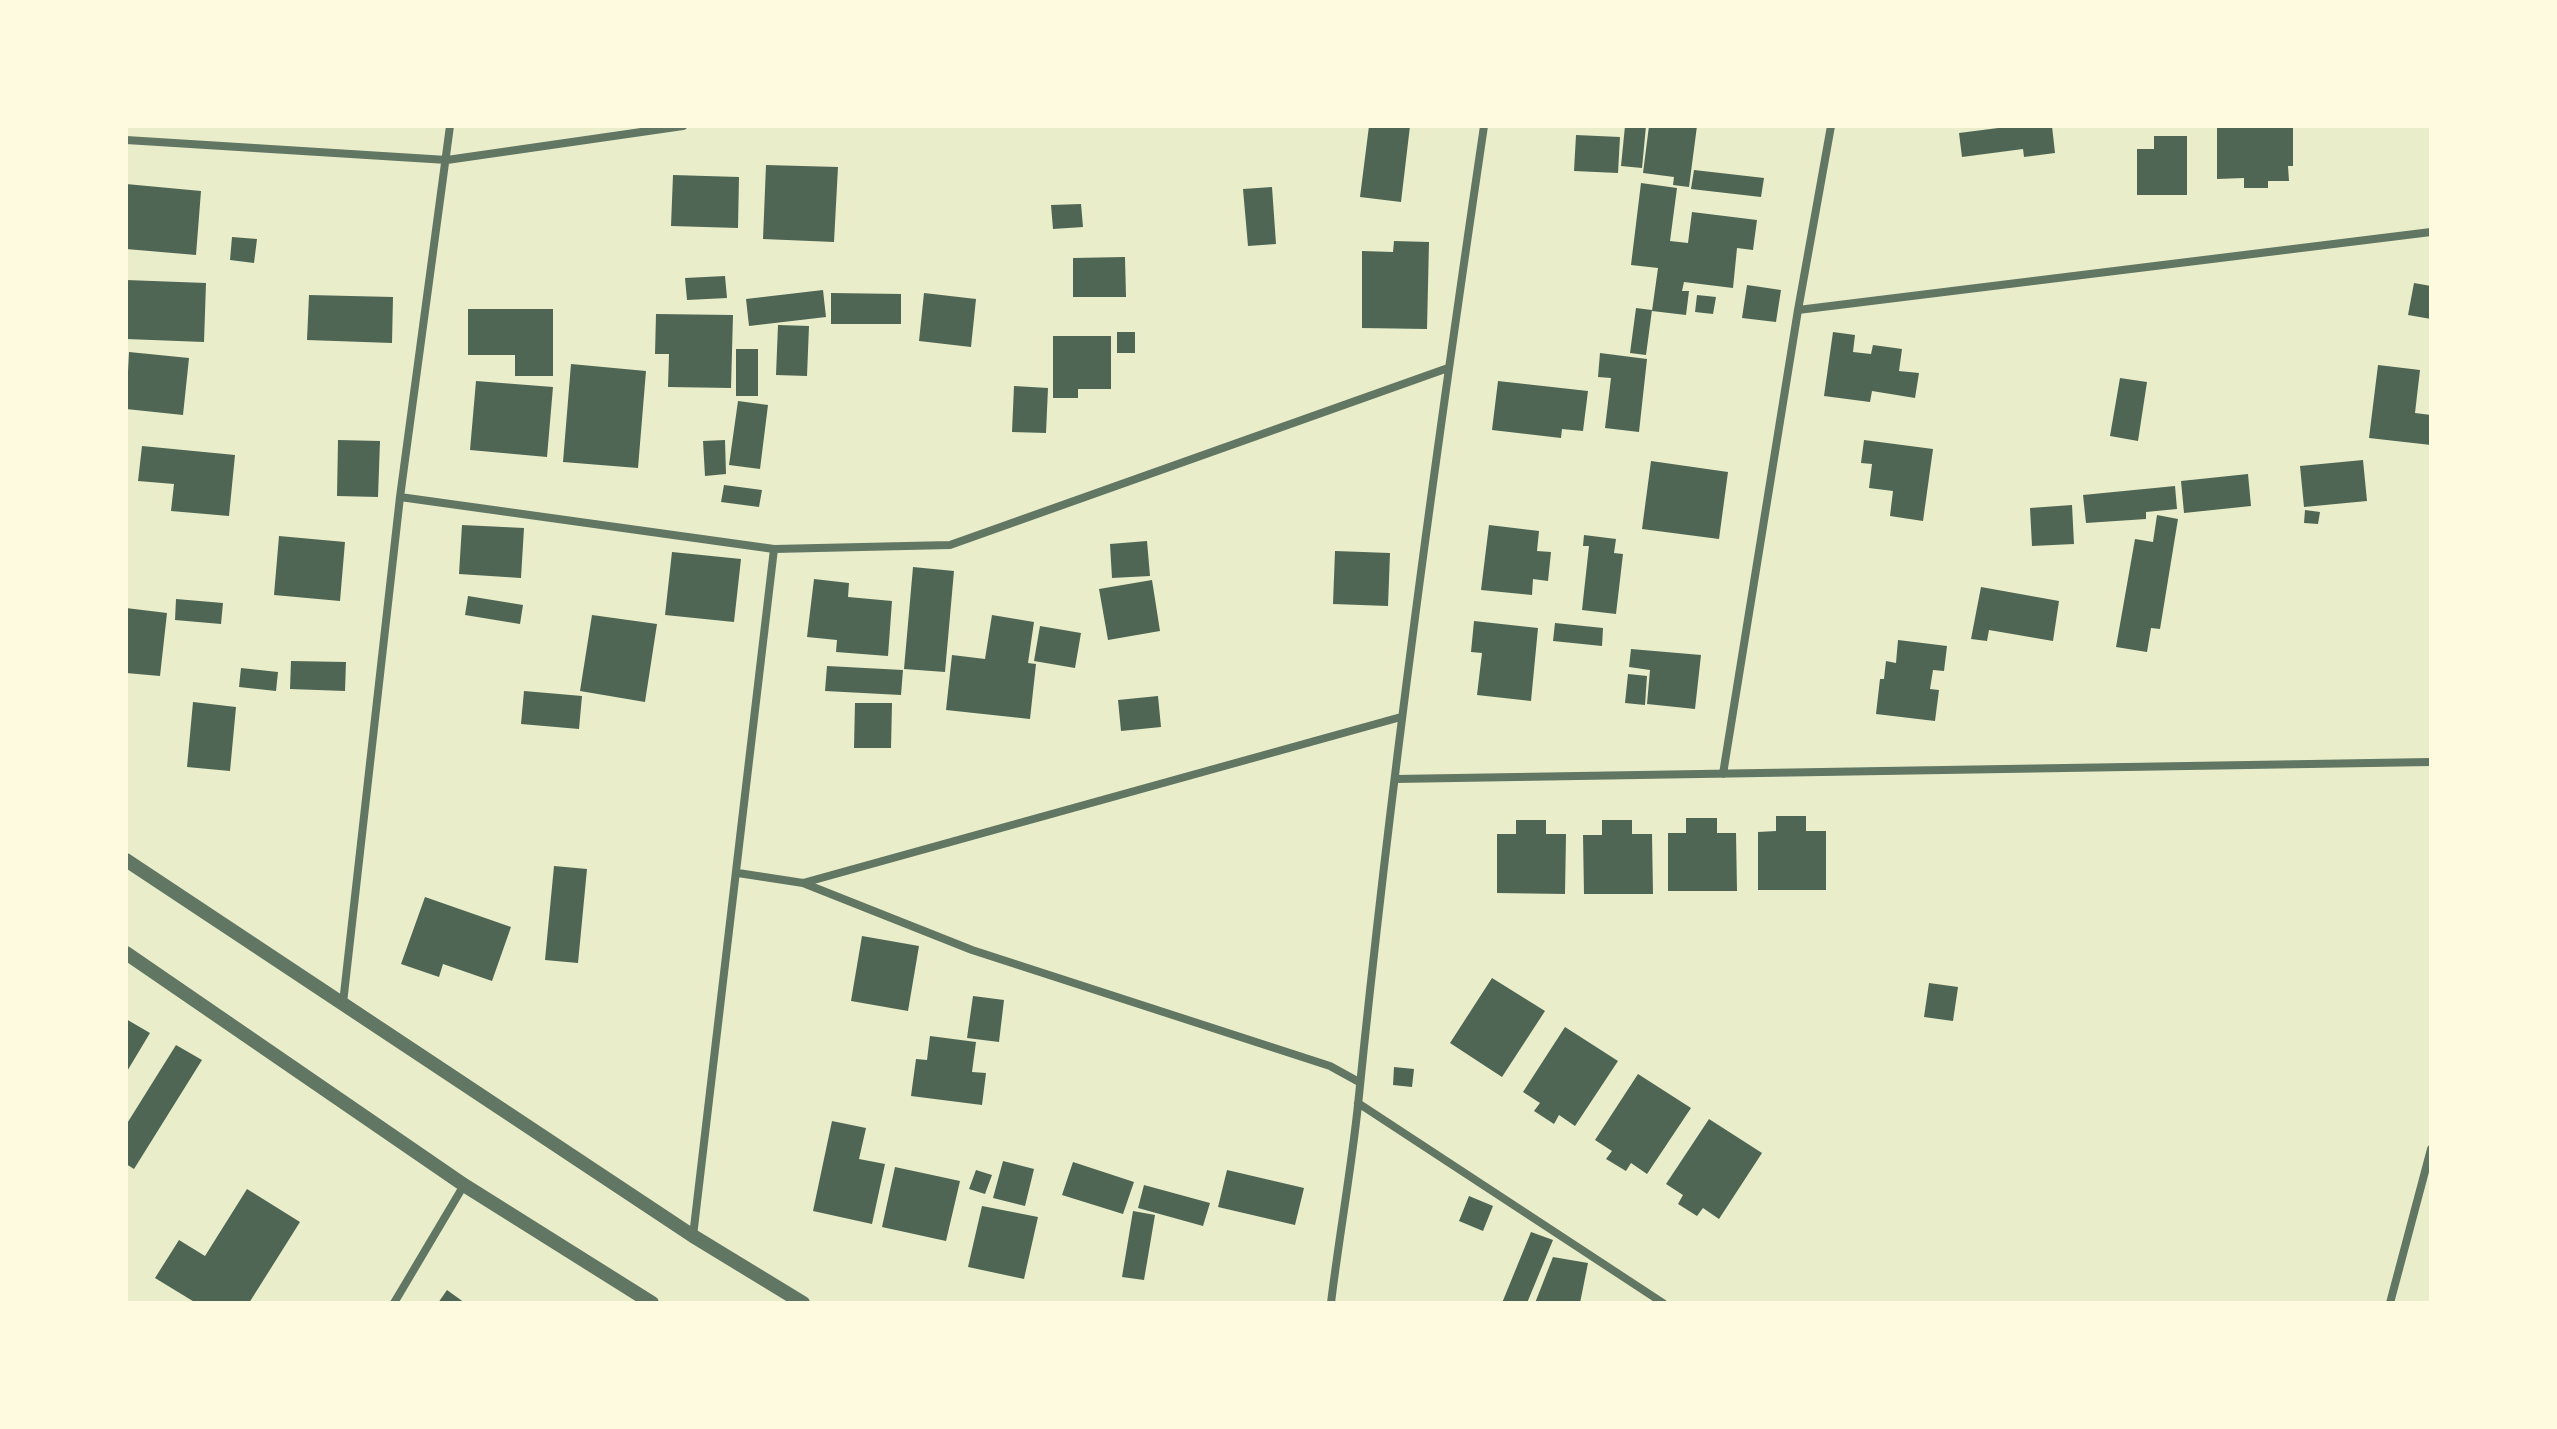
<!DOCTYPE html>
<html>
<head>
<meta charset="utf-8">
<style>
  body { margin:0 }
  #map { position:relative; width:2557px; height:1429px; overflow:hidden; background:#e9edc9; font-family:"Source Sans 3",sans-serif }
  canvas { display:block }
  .frame { position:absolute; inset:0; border:128px solid #fefae0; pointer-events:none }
</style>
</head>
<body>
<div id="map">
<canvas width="2557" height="1429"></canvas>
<div class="frame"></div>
</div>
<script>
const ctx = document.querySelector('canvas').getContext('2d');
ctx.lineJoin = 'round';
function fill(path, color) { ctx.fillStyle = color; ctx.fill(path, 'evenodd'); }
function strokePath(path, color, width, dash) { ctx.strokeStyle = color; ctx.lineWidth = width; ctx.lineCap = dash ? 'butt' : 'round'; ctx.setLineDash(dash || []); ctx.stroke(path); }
fill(new Path2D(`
  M1369,126H1410L1401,202L1360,197Z
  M1625,126H1646L1642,168L1621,166Z
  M1649,126H1697L1689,187L1673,185L1674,177L1643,173Z
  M2014,126H2052L2055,153L2024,157L2023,149L1962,157L1959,133Z
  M2217,126H2293V166H2288L2289,181H2268V188H2244V178L2217,179Z
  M1576,135L1620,137L1618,173L1574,171Z
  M2154,136H2187V195H2137V149H2154Z
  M766,165L838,167L834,242L763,239Z
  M1694,170L1764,178L1761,197L1691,189Z
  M673,175L739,177L738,228L671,226Z
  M1641,183L1677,188L1670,241L1688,243L1692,212L1757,220L1753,250L1737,248L1733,288L1684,282L1682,291H1689L1686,315L1652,311L1658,268L1631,265Z
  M126,184L201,191L196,255L126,249Z
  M1272,187L1276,244L1248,246L1243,189Z
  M1081,204L1083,227L1053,229L1051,205Z
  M232,237L257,239L254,263L230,260Z
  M1394,241L1429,242L1427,329L1362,328V251L1393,252Z
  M1125,257L1126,297H1073V258Z
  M725,276L727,298L687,300L685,278Z
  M126,280L206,283L204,342L126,339Z
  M2414,283L2431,286V319L2408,315Z
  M1747,285L1781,290L1776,322L1742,318Z
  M823,290L826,317L749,326L746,299Z
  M831,293L901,294V324H831Z
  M924,293L976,299L971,347L919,341Z
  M309,295L393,297L392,343L307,340Z
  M1697,295L1716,297L1713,314L1695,312Z
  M1636,308L1652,310L1646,355L1630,353Z
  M468,309H553V376H515V355H468Z
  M656,314L733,315L731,388L668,387L669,354H655Z
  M778,325L809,326L807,376L776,375Z
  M1117,332H1135V353H1117Z
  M1833,332L1855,335L1853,352L1871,354L1873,345L1902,349L1899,371L1919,373L1915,398L1872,391L1870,402L1824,396Z
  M1053,336H1111V389H1078V398H1053Z
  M736,349H758V396H736Z
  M129,352L189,358L183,415L126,409Z
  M1600,353L1647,359L1639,432L1605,428L1611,378L1598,377Z
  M571,364L646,371L638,468L563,462Z
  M2378,365L2420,370L2415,413L2431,415V445L2369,438Z
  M2120,378L2147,382L2138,441L2110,436Z
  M476,381L553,387L547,457L470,450Z
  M1498,381L1588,391L1583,431L1562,429L1561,438L1492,430Z
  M1014,386L1048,388L1046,433L1012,432Z
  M738,401L768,405L760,469L729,465Z
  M338,440L380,441L378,497L337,496Z
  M725,440L726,474L705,476L703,441Z
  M1864,440L1933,449L1923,521L1890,516L1893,491L1869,488L1872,464L1861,463Z
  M142,446L235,455L229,516L171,511L174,484L138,481Z
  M2363,460L2367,501L2304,507L2300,466Z
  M1651,461L1728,472L1719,539L1642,529Z
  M2248,474L2251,506L2184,513L2181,481Z
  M724,485L762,490L759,507L721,502Z
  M2175,486L2177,509L2146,512V519L2086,523L2083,495Z
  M2072,505L2074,544L2032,546L2030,508Z
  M2305,510L2320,512L2318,524L2304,523Z
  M2157,515L2178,519L2160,629L2151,628L2147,652L2116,647L2135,539L2153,542Z
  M462,525L524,528L521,578L459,574Z
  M1489,525L1539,531L1537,551L1551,552L1548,581L1533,579L1532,595L1481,590Z
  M1584,535L1616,539L1614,553L1623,554L1616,614L1582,610L1589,546H1583Z
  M279,536L345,542L340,601L274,595Z
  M1147,541L1150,576L1112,578L1110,544Z
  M1335,551L1390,553L1388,606L1333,604Z
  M672,552L741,559L734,622L665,615Z
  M913,567L954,571L945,672L904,669Z
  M814,579L849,583L848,597L892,601L888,656L836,652L837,640L807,637Z
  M1152,580L1160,631L1108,640L1099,589Z
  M1981,587L2059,601L2053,641L1989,630L1987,641L1971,639Z
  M468,596L523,605L520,624L465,615Z
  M176,599L223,603L221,624L175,620Z
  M126,608L167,613L160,676L126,673Z
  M592,615L657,624L645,702L580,691Z
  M992,615L1034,622L1028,663L1036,664L1030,719L946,710L952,655L985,659Z
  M1474,621L1538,628L1531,701L1477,695L1482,653L1471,652Z
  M1555,623L1603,628L1602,646L1553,641Z
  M1040,626L1081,633L1075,668L1034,661Z
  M1898,640L1947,646L1944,671L1933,670L1930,689L1939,690L1935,721L1876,714L1880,679H1884L1886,661L1896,663Z
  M1631,649L1701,655L1695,709L1647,704L1650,670L1629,667Z
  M291,661L346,662L345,691L290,689Z
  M827,666L903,670L901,695L825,691Z
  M241,668L278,672L276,691L239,687Z
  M1628,674L1647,676L1645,705L1625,703Z
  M524,691L582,696L579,729L521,724Z
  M1158,696L1161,727L1121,731L1118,700Z
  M193,702L236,707L230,771L187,767Z
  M855,703H892L891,748H854Z
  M1776,816H1806V831H1826V890H1758V832L1776,831Z
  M1686,818H1717V833H1736L1737,891H1668V833H1686Z
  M1516,820H1546V834H1566L1565,894L1497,893V834H1516Z
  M1602,820H1632V834H1652L1653,894H1584L1583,835H1602Z
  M554,866L587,869L578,963L545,960Z
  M425,897L511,927L492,981L443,964L439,977L401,964Z
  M862,936L919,946L908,1011L851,1001Z
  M1492,978L1545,1011L1502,1077L1450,1043Z
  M1929,983L1958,987L1953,1021L1924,1017Z
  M973,996L1004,1000L999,1042L967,1038Z
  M126,1019L150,1033L126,1073Z
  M1565,1027L1618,1061L1575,1126L1559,1115L1554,1124L1534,1111L1540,1103L1523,1092Z
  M930,1036L976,1042L972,1072L986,1073L982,1105L911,1096L916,1059L927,1060Z
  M176,1045L202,1060L134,1169L126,1164V1125Z
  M1394,1067L1414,1069L1412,1087L1393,1085Z
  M1638,1074L1691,1108L1647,1174L1631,1163L1626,1171L1606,1159L1612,1151L1595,1140Z
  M1709,1119L1762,1153L1719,1219L1703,1208L1697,1216L1678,1204L1683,1195L1666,1184Z
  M832,1121L866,1128L859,1159L885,1164L872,1224L813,1211Z
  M1003,1161L1034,1169L1025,1206L993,1198Z
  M1073,1162L1134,1182L1123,1214L1062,1195Z
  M895,1167L960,1181L946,1241L882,1227Z
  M976,1170L992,1175L985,1194L969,1189Z
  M1227,1170L1304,1188L1295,1225L1218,1207Z
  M1144,1185L1210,1203L1203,1226L1138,1208Z
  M247,1189L300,1222L249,1303H196L155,1278L179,1240L205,1256Z
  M1469,1196L1493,1206L1483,1231L1459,1221Z
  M982,1206L1038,1217L1024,1279L968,1267Z
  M1133,1211L1155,1215L1144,1280L1122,1277Z
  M1531,1232L1553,1240L1527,1303H1502Z
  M1553,1257L1588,1263L1580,1303H1535Z
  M447,1290L465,1303H438Z`), '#4f6655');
strokePath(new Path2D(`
  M126,140L447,160L683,126
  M1798,310L2431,232
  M400,497L774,549L950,545L1448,368
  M1723,774L1798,310L1831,126
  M1395,779L2431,762
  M738,873L803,883L1401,717
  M803,883L972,950L1330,1066L1359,1082
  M343,1003L400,497L450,126
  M1358,1103L1663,1303
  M693,1236L774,549
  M394,1303L464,1185
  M1331,1303C1339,1237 1351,1171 1358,1105C1391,777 1436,452 1484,126
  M2390,1303L2431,1149`), '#617663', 8);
strokePath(new Path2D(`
  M126,860L693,1236L803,1303
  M126,953L464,1185L652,1303`), '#617663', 14);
</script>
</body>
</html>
